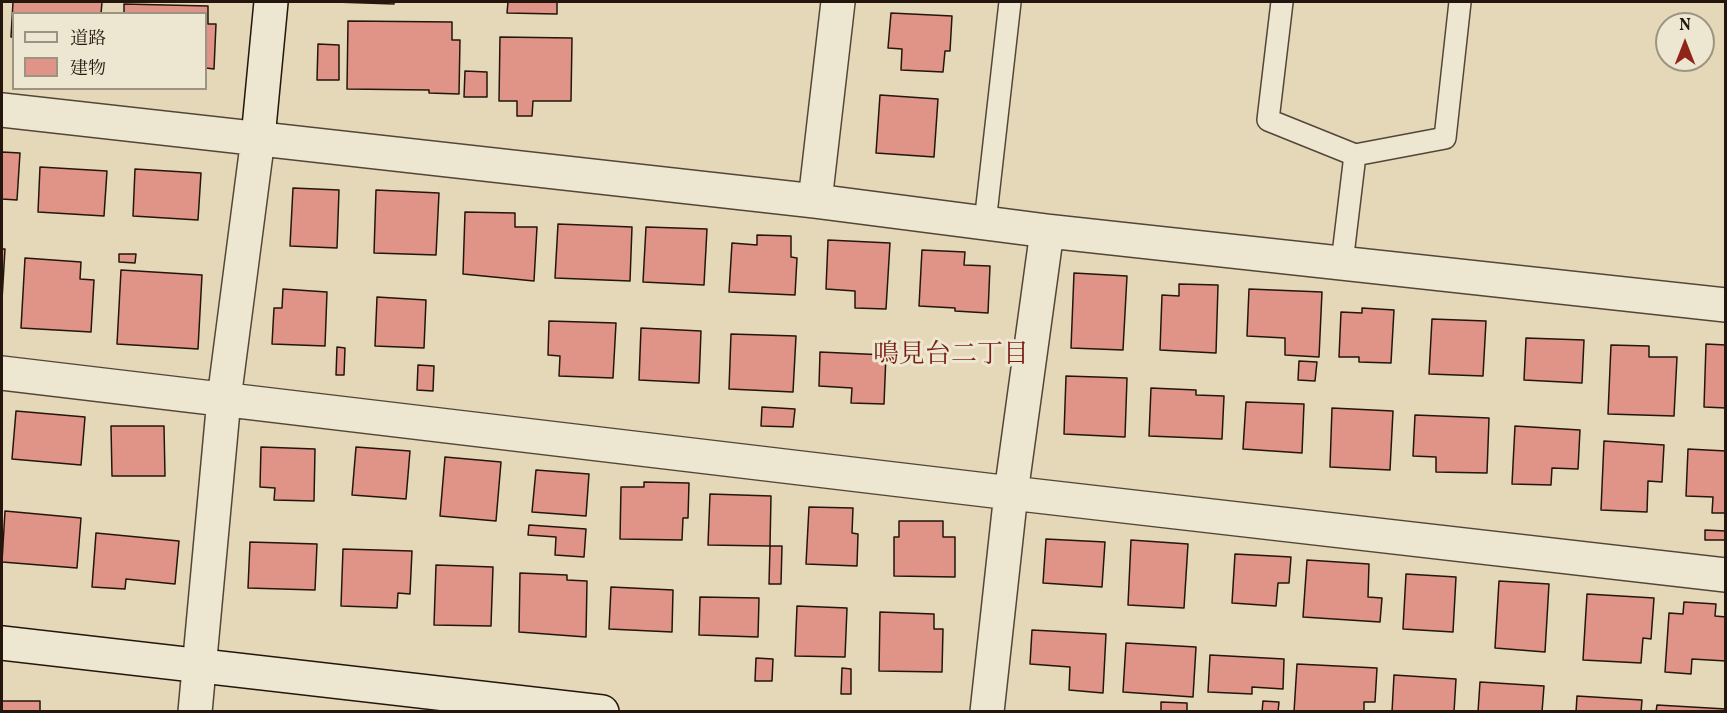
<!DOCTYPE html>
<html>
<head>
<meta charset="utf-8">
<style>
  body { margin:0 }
  #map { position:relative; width:1727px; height:713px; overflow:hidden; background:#e4d8b8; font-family:Vollkorn,"Noto Serif JP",serif }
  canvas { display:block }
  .frame { position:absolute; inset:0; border:3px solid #24160c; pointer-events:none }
  .legend { position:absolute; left:12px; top:12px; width:195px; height:78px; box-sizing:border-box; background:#ede6d1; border:2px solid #9d9382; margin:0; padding:8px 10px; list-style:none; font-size:18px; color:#24160c }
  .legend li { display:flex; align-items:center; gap:12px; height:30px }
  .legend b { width:30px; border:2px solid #9d9382 }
  .north { position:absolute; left:1655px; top:12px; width:60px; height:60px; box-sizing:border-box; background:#ede6d1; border:2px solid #9d9382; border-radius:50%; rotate:0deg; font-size:16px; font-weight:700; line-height:24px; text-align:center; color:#24160c }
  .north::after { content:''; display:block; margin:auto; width:21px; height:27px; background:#8f2418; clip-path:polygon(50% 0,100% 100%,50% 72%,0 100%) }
</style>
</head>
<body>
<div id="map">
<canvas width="1727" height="713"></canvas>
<div class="frame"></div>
<ul class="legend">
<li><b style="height:8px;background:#ede6d1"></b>道路</li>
<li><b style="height:16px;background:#df9487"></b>建物</li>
</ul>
<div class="north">N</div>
</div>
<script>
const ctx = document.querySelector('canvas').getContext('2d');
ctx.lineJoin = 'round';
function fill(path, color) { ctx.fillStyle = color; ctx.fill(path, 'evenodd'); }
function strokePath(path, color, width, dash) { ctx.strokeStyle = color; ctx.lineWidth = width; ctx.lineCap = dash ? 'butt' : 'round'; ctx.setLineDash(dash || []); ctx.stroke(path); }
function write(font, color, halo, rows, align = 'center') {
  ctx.font = font + ' Vollkorn,"Noto Serif JP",serif'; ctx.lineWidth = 6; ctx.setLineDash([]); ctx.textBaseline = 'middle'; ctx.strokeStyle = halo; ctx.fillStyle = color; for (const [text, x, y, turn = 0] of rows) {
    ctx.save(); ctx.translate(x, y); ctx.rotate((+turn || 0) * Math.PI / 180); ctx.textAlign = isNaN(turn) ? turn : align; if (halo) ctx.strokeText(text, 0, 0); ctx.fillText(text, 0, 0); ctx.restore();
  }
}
const building = new Path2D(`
  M13,2H102L101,14H14V37H11Z
  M335,2H394V4Z
  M508,2H557V14L507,13Z
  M124,4L208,6V24H216L214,69L206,68V14H124Z
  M891,13L952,16L950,51H945L943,72L901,70L902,49L888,48Z
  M348,21L452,22V40H460L459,94L429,93V90L347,89Z
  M500,37L572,38L571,101H533L532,116H517V101H499Z
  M318,44L339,45V80H317Z
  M465,71L487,72V97H464Z
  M880,95L938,99L934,157L876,153Z
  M2,152L20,153L17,200L2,199Z
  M40,167L107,171L104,216L38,212Z
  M135,169L201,173L198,220L133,216Z
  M293,188L339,190L337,248L290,246Z
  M376,190L439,193L436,255L374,253Z
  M465,212L515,213V227H537L534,281L463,274Z
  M558,224L632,227L630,281L555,278Z
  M646,227L707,229L704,285L643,282Z
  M757,235L791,236V257L797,258L795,295L729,292L732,243L757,245Z
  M828,240L890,243L886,309L855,308V291L826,289Z
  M2,249H5L2,300Z
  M922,250L965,252L964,265L990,266L988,313L955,311V308L919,306Z
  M119,254H136L135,263L119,262Z
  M25,258L81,262L80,279L94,280L91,332L21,328Z
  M121,270L202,275L198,349L117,344Z
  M1074,273L1127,276L1123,350L1071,348Z
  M1179,284L1218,285L1216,353L1160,350L1162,295L1179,296Z
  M283,289L327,292L325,346L272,344L274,308H282Z
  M1249,289L1322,292L1319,357L1285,355V338L1247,336Z
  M377,297L426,300L424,348L375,346Z
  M1362,308L1394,310L1391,363L1359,362V357H1339L1341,312L1362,313Z
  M1432,319L1486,321L1483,376L1429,374Z
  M549,321L616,323L613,378L559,376L560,356L548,355Z
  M641,328L701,331L699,383L639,380Z
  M731,334L796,336L793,392L729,389Z
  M1526,338L1584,340L1582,383L1524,380Z
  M1706,344L1726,345V408L1704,407Z
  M1611,345L1649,346V357H1677L1674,416L1608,414Z
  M337,347L345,348L344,375H336Z
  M820,352L886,355L884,404L851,403L852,388L819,386Z
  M1299,361L1317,362L1315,381L1298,380Z
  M418,365L434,366L433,391L417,390Z
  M1066,376L1127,378L1125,437L1064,434Z
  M1151,388L1196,390V395L1224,396L1222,439L1149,436Z
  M1246,402L1304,404L1302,453L1243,449Z
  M762,407L795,409L793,427L761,426Z
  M1332,408L1393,411L1390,470L1330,467Z
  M16,411L85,417L81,465L12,459Z
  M1415,415L1489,418L1487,473L1436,472V457L1413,456Z
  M111,426H164L165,476H112Z
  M1515,426L1580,430L1578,469L1552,468L1551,485L1512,484Z
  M1604,441L1664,445L1662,482L1648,481L1647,512L1601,510Z
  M261,447L315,449L314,501L274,500L275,488L260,487Z
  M356,447L410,451L406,499L352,495Z
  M1688,449L1726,451V513H1712L1713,497L1686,496Z
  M445,457L501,462L496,521L440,516Z
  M536,470L589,474L586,516L532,512Z
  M644,482L689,483L688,518H683L682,540L620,539L621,487H644Z
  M710,494L771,496L770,546L708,545Z
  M809,507L853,508L852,533L858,534L857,566L806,564Z
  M5,511L81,518L77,568L2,562Z
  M899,521H943V537H955V577L894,576V537H899Z
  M529,525L586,529L584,557L555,555L556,537L528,535Z
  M1705,530L1726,531V540H1705Z
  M96,533L179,541L175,584L126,579L125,589L92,587Z
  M1046,539L1105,542L1102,587L1043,583Z
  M1131,540L1188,544L1184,608L1128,605Z
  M250,542L317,544L315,590L248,588Z
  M770,546H782L781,584H769Z
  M343,549L412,551L410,594L398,593L397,608L341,606Z
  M1235,554L1291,557L1289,583H1278L1276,606L1232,603Z
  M1307,560L1369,564L1368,597L1382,598L1380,622L1303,617Z
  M436,565L493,567L491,626L434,625Z
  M520,573L567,575V580L587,581L586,637L519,632Z
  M1406,574L1456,577L1453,632L1403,629Z
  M1499,581L1549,584L1545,652L1495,648Z
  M611,587L673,590L672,632L609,629Z
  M1587,594L1654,598L1651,639L1643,638L1641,663L1583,660Z
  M700,597L759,598L758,637L699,635Z
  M1684,602L1716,604L1715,616L1726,617V661L1692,659L1691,674L1665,672L1669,613L1683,614Z
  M797,606L847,608L845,657L795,656Z
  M880,612L934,614V629H943L942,672L879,671Z
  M1032,630L1106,634L1103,693L1069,690L1070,667L1030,664Z
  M1126,643L1196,647L1193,697L1123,692Z
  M1210,655L1284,659L1283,689L1252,687V694L1208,692Z
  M756,658L773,659L772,681H755Z
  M1297,664L1377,668L1375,702H1364V712H1294Z
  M842,668L851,669V694H841Z
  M1394,675L1456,679L1454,712H1392Z
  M1480,682L1544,686L1542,712H1478Z
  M1577,696L1642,700L1641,712H1576Z
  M2,701H40V712H2Z
  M1263,701L1279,702L1278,712H1262Z
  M1161,702L1187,703V712H1161Z
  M1657,705L1726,709V712H1656Z`);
fill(building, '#df9487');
strokePath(building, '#24160c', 1.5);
const lane = new Path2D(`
  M1282,2L1268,120L1355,155L1342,263
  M1355,155L1445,138L1460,2
  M985,223L1010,2`);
const street = new Path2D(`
  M2,110L815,201L1047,231L1726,305
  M815,201L838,2
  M2,373L1011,493L1726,575
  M195,712L224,399L258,138
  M987,712L1011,493L1047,231`);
const secondary = new Path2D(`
  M258,138L271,2
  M2,643L602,712`);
strokePath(lane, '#544637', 24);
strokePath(street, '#544637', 36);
strokePath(secondary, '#24160c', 36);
strokePath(lane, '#ede6d1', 21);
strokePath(street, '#ede6d1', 33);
strokePath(secondary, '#ede6d1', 33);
write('26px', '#7a1f14', '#ede6d1', [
  ["鳴見台二丁目",951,357]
]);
</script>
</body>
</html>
